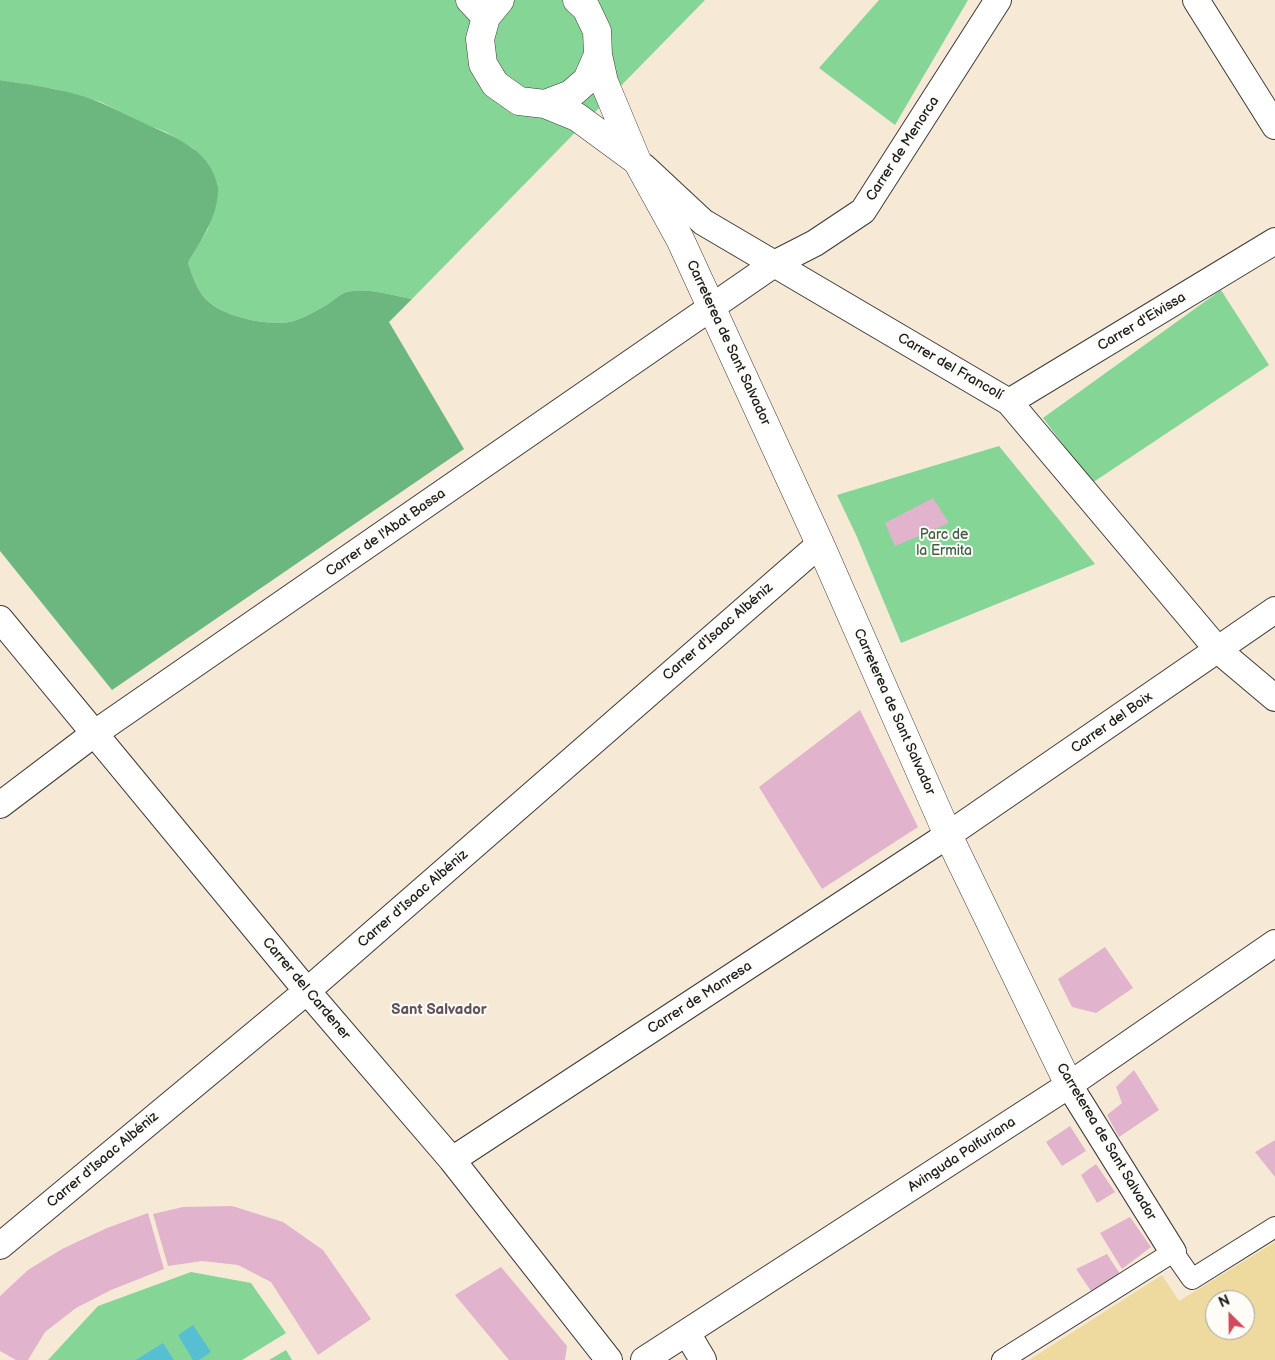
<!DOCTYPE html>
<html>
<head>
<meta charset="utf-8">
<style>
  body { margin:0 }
  #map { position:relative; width:1275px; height:1360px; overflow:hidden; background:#f6ead6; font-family:"Balsamiq Sans",sans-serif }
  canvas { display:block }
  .north { position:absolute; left:1205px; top:1290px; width:50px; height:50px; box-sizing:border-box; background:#fdfcf7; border:1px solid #a3a29f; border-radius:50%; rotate:337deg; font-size:14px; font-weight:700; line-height:20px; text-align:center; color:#1c1c1c }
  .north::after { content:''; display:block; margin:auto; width:18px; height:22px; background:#d1495b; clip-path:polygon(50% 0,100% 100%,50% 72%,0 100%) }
</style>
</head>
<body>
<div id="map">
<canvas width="1275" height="1360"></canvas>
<div class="north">N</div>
</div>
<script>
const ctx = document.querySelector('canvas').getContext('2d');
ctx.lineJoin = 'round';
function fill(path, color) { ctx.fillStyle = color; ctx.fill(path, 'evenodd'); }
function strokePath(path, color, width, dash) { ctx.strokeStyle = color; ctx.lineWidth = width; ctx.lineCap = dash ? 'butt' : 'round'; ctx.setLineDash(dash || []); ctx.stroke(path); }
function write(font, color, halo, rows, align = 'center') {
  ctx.font = font + ' "Balsamiq Sans",sans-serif'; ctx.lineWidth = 4; ctx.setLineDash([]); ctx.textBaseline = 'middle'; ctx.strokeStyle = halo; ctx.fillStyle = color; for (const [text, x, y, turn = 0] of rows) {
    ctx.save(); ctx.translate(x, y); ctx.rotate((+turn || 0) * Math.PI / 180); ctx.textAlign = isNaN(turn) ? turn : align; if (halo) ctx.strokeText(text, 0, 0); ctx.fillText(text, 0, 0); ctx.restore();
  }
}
fill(new Path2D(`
  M0,0H705L412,299C391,295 368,287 347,292C341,293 334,300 328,304C318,310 306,317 294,321C272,327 228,318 210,303C198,294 193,277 188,263L208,229L215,206L218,184L193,148L166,132L145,124L101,102L55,89L0,80Z
  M879,0H968L895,125L819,68Z
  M1221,290L1269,365L1092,483L1043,418Z
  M999,446L1095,564L901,643L857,537L837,495Z
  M191,1272L251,1283L286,1333L242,1360H48L98,1306Z
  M286,1350L292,1360H269Z`), '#85d596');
fill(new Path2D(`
  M0,80C25,84 50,87 75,94C99,100 120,112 142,122C169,135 202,145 214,175C215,178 217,182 218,186C219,215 202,239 188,263C193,277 198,294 210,303C228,318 272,327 294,321C306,317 318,310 328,304C334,300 341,293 347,292C368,287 391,295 412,299L389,322L464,449L112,690L0,551Z`), '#6cb67f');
fill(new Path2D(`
  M1275,1242V1360H1029L1162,1275L1179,1301ZM1215,1300H1245V1330H1215Z`), '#eeda9e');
fill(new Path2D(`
  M193,1325L211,1352L199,1360H193L178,1335Z
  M163,1343L174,1360H136Z`), '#56bfd2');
fill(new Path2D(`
  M933,498L949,523L895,546L885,523Z
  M860,710L918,827L822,889L759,787Z
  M1105,947L1133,988L1096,1013L1072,1007L1058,979Z
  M1134,1070L1159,1110L1119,1137L1107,1115L1122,1103L1116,1087Z
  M1070,1126L1086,1151L1062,1166L1046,1142Z
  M1275,1140V1177L1255,1152Z
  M1096,1164L1115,1192L1097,1203L1081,1175Z
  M232,1206L283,1222L323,1250L371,1319L318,1355L271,1282L238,1265L202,1261L168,1266L153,1214L183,1207Z
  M148,1213L164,1269L111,1290L76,1308L45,1332L28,1360H16L0,1351V1296L28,1270L62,1249L107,1228Z
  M1130,1217L1151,1247L1122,1269L1100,1233Z
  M1107,1254L1120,1274L1091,1291L1076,1269Z
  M501,1267L567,1346L565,1360H509L455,1295Z`), '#e1b3cd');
const pedestrian = new Path2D(`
  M1002,1360L1173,1252L1192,1279L1275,1227`);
const minor = new Path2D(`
  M1196,0L1275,126
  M644,167L703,222L1009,402L1218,650L1275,698
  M1009,402L1275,241
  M0,619L307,991L452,1160L609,1360
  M0,805L95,733L774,264L815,243L863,211L998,0
  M1069,1085L1173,1252
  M452,1160L948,835L1275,610
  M0,1246L307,991L820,544
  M687,1333L703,1360
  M644,1360L1069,1085L1275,943`);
const tertiary = new Path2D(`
  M470,0L486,17
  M500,0L486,17L480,39L483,64L495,84L519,101L545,104L577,117L637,161
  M598,55L604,82L637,161L680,239L820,544L948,835L1069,1085
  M545,104L571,94L587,80L598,55L597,31L586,8L577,0`);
strokePath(pedestrian, '#3d3b38', 22);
strokePath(minor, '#3d3b38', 28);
strokePath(tertiary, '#3d3b38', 29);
strokePath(pedestrian, '#fff', 20);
strokePath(minor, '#fff', 26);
strokePath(tertiary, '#fff', 28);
write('14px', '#1c1c1c', '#fdfcf7', [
  ["Carrer de Menorca",903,149,-57],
  ["Carrer d'Eivissa",1142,322,-31],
  ["Carreterea de Sant Salvador",728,343,65],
  ["Carrer del Francolí",950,367,30],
  ["Carrer de l'Abat Bassa",386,533,-35],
  ["Carrer d'Isaac Albéniz",718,632,-41],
  ["Carreterea de Sant Salvador",894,712,66],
  ["Carrer del Boix",1112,723,-35],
  ["Carrer d'Isaac Albéniz",413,899,-41],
  ["Carrer del Cardener",306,989,50],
  ["Carrer de Manresa",700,998,-33],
  ["Carreterea de Sant Salvador",1106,1142,59],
  ["Avinguda Palfuriana",962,1155,-33],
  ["Carrer d'Isaac Albéniz",103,1160,-40]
]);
write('14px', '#415d47', '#fdfcf7', [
  ["Parc de",944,535],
  ["la Ermita",944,551]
]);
write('bold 15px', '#61515a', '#fdfcf7', [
  ["Sant Salvador",439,1010]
]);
</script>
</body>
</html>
